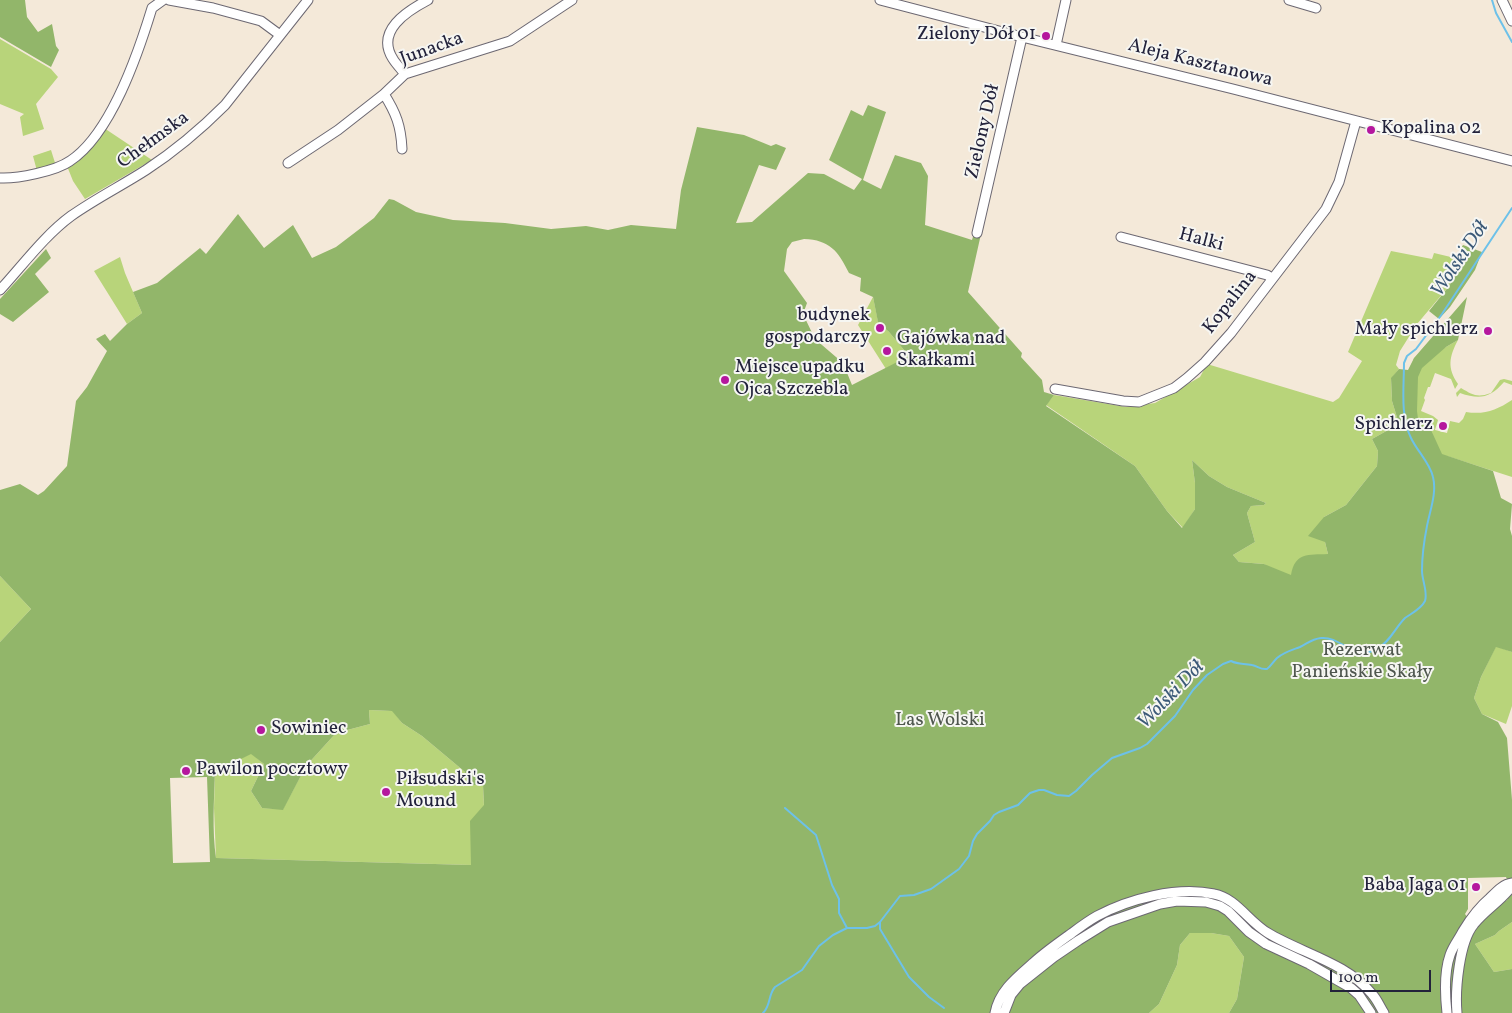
<!DOCTYPE html>
<html>
<head>
<meta charset="utf-8">
<style>
  body { margin:0 }
  #map { position:relative; width:1512px; height:1013px; overflow:hidden; background:#f4e9d9; font-family:Vollkorn,serif }
  canvas { display:block }
  .scale { position:absolute; left:1330px; top:970px; width:101px; height:22px; box-sizing:border-box; border:2px solid #22223b; border-top:0; padding-left:6px; font-size:15px; line-height:18px; white-space:nowrap; color:#22223b; -webkit-text-stroke:4px #f6f6f2; paint-order:stroke }
</style>
</head>
<body>
<div id="map">
<canvas width="1512" height="1013"></canvas>
<div class="scale">100 m</div>
</div>
<script>
const ctx = document.querySelector('canvas').getContext('2d');
ctx.lineJoin = 'round';
function fill(path, color) { ctx.fillStyle = color; ctx.fill(path, 'evenodd'); }
function strokePath(path, color, width, dash) { ctx.strokeStyle = color; ctx.lineWidth = width; ctx.lineCap = dash ? 'butt' : 'round'; ctx.setLineDash(dash || []); ctx.stroke(path); }
function write(font, color, halo, rows, align = 'center') {
  ctx.font = font + ' Vollkorn,serif'; ctx.lineWidth = 4; ctx.setLineDash([]); ctx.textBaseline = 'middle'; ctx.strokeStyle = halo; ctx.fillStyle = color; for (const [text, x, y, turn = 0] of rows) {
    ctx.save(); ctx.translate(x, y); ctx.rotate((+turn || 0) * Math.PI / 180); ctx.textAlign = isNaN(turn) ? turn : align; if (halo) ctx.strokeText(text, 0, 0); ctx.fillText(text, 0, 0); ctx.restore();
  }
}
fill(new Path2D(`
  M0,39L51,69L58,77L36,104L44,129L23,136L20,117L24,114L0,104Z
  M104,128L152,160L85,199L73,181L67,166Z
  M51,150L56,166L37,171L33,156Z
  M1391,251L1432,259L1434,253L1455,258L1450,285L1417,324L1400,351L1396,365L1399,369L1391,379L1392,401L1399,424L1372,439L1378,451L1377,466L1346,505L1324,517L1325,542L1328,554L1401,427L1414,358L1446,347L1458,340C1449,357 1447,368 1458,384L1455,389L1451,379L1435,373L1430,387H1428L1424,398L1425,400L1421,411L1433,416L1438,420L1435,430L1447,433L1450,421L1459,423L1463,419L1466,412C1484,415 1497,410 1512,400V477L1447,456L1461,690L1264,564L1239,562L1233,555L1255,542L1247,513L1251,506L1264,505L1266,503L1227,487L1209,476L1192,460L1195,483V509L1183,528L1167,511L1135,466L1046,405L1054,395L1126,407L1155,403L1200,377L1207,364L1333,402L1339,398L1362,361L1348,352Z
  M120,257L125,273L142,313L127,324L94,271Z
  M873,297L878,321L889,332L909,356L886,369L858,325Z
  M1504,379L1512,381V385L1504,382C1490,398 1480,400 1460,393L1457,397L1456,393L1461,388C1473,395 1477,398 1491,393L1500,380Z
  M0,576L31,609L0,642Z
  M1496,646L1512,652V706L1506,724L1482,714L1474,698L1481,677Z
  M369,710L393,711L402,723L422,736L465,772L483,785L484,806L471,865L216,858L214,808L215,772L251,753L264,764L251,791L262,808L283,809L306,766L336,733L370,724Z
  M1512,922V969L1494,972L1475,944L1495,935L1499,931Z
  M1190,933H1211L1229,936L1244,957L1237,999L1229,1013H1149L1159,1004L1177,965L1180,945Z`), '#b8d47a');
fill(new Path2D(`
  M0,0H25L27,17L38,32L52,24L56,46L59,50L51,67L0,37Z
  M868,105L886,112L863,180L881,189L895,155L921,163L928,176L925,225L972,240L975,230L981,234L968,292L1022,353L1021,357L1042,380L1044,392L1054,395L1046,406L1135,466L1167,511L1182,528L1195,509V483L1192,460L1209,476L1227,487L1266,503L1264,505L1251,506L1247,513L1255,542L1233,555L1239,562L1264,564L1291,575C1295,552 1308,555 1328,554L1325,542L1308,536L1324,517L1346,505L1377,466L1378,451L1372,439L1399,424L1392,401L1391,378L1399,369L1408,370L1414,358L1467,297L1458,340L1446,347L1422,368L1418,377L1417,411L1418,419L1422,425L1431,430L1442,454L1493,471L1501,498L1512,504L1510,529L1512,536V652L1496,647L1481,677L1474,698L1482,714L1498,722L1507,738L1512,800V891L1506,877L1468,878V909L1465,914L1474,926L1500,904L1507,900L1508,898L1512,894V922L1499,931L1495,935L1475,944L1494,972L1512,969V1013H1229L1237,999L1244,957L1229,936L1211,933H1190L1180,945L1177,965L1159,1004L1149,1013H0V642L31,609L0,576V490L20,484L38,495L44,491L67,466L76,401L87,387L107,351L96,339L105,334L110,341L127,324L142,313L133,292L157,283L200,248L206,254L238,214L264,248L293,225L312,258L336,247L374,218L389,199L394,200L416,212L453,220L505,223L551,229L586,226L608,230L631,225L676,229L681,190L697,127L744,135L771,146L776,144L786,148L776,170L759,165L736,223L752,222L808,173L824,174L854,190L862,179L829,160L851,110L863,116ZM804,239C830,240 838,251 849,273L861,278L860,291L873,297L878,322L889,332L909,356L852,385L843,363L815,339L803,314L807,303L784,271L787,249L792,242ZM369,710L392,711L402,723L422,736L465,772L468,785H483L484,805L470,821L471,865L216,858C212,830 214,801 215,772L251,754L264,764L251,791L262,808L283,810L306,766L336,733L370,724ZM207,777L210,862L173,863L170,778Z
  M1463,245L1482,252L1475,270L1450,307L1439,319L1429,311L1450,285L1455,258Z
  M46,249L51,258L35,274L49,292L13,322L0,314V299Z`), '#92b66a');
strokePath(new Path2D(`
  M1492,0L1496,13L1512,42
  M785,808L816,835L832,885L839,899V913L847,928
  M880,922V929L909,977L929,997L944,1008
  M763,1013C771,1005 768,995 775,987L802,970L819,946L833,935L847,928H867L875,926L880,922L900,896L914,895L931,889L959,869L969,856L973,841L977,834L990,821L994,815L999,812L1018,805L1030,793L1039,790H1044L1057,795L1069,796L1076,791L1092,775L1112,758L1140,748L1147,744L1175,716L1193,690L1207,675L1223,664L1231,661C1239,665 1244,663 1252,665C1258,666 1260,670 1267,669C1271,666 1273,662 1277,658C1284,652 1292,650 1300,647C1308,643 1312,639 1321,638C1342,636 1353,662 1377,649C1390,642 1395,628 1405,618C1412,613 1421,609 1425,601C1428,592 1422,580 1422,571C1422,556 1424,541 1427,526C1430,510 1437,493 1433,477C1430,463 1417,451 1411,438C1400,416 1404,387 1404,363L1407,356L1416,349L1442,314L1512,208`), '#6dc1e9', 2);
const minor = new Path2D(`
  M169,0L213,8L261,21L280,35
  M880,0L1022,37L1233,89L1512,161
  M1289,0L1316,8
  M1502,0L1512,21
  M1056,45L1066,0
  M405,74C401,69 396,64 393,59C375,31 407,11 428,0
  M384,94C396,113 401,126 402,149
  M288,163L338,130L384,94L405,74L510,41L572,0
  M0,178C17,179 56,171 70,161C111,134 138,54 152,8L163,0
  M977,233L1022,37
  M1121,237L1267,275L1272,278
  M0,290C22,266 45,235 71,216C95,199 121,186 146,170C175,151 201,129 225,105L308,0
  M1055,389L1123,401L1139,402L1174,388L1187,378L1205,362L1231,333L1326,209L1339,182L1356,121
  M995,1013C999,991 1017,977 1033,963C1045,952 1058,943 1072,933C1080,927 1088,921 1097,916C1129,899 1177,886 1214,894C1236,898 1249,922 1268,933C1301,953 1347,963 1372,994C1377,999 1380,1007 1384,1013
  M1004,1013L1011,995L1020,984L1054,957L1079,940L1108,922L1160,904L1177,901L1206,902L1220,906L1228,911L1249,932L1266,944L1309,964L1351,988L1359,995L1371,1013
  M1447,1013C1445,995 1444,972 1450,955C1453,946 1459,939 1463,931C1471,918 1478,908 1490,898C1496,892 1503,884 1512,883
  M1457,1013C1455,990 1459,942 1474,924C1485,910 1501,901 1512,886`);
strokePath(minor, '#6c6872', 11);
strokePath(minor, '#fff', 9);
for (const [x, y, r, color] of [
  [1046,36,5,"#b5179e"],
  [1371,130,5,"#b5179e"],
  [880,328,5,"#b5179e"],
  [1488,331,5,"#b5179e"],
  [887,351,5,"#b5179e"],
  [725,380,5,"#b5179e"],
  [1443,426,5,"#b5179e"],
  [261,730,5,"#b5179e"],
  [186,771,5,"#b5179e"],
  [386,792,5,"#b5179e"],
  [1476,887,5,"#b5179e"]
]) { const dot = new Path2D(); dot.arc(x, y, r, 0, 2 * Math.PI); ctx.fillStyle = color; ctx.fill(dot); strokePath(dot, '#f6f6f2', 2); }
write('19px', '#22223b', '#f6f6f2', [
  ["Zielony Dół 01",1036,36,"right"],
  ["Kopalina 02",1381,130],
  ["budynek",870,317,"right"],
  ["gospodarczy",870,339,"right"],
  ["Mały spichlerz",1478,331,"right"],
  ["Gajówka nad",897,340],
  ["Skałkami",897,362],
  ["Miejsce upadku",735,369],
  ["Ojca Szczebla",735,391],
  ["Spichlerz",1433,426,"right"],
  ["Sowiniec",271,730],
  ["Pawilon pocztowy",196,771],
  ["Piłsudski's",396,781],
  ["Mound",396,803],
  ["Baba Jaga 01",1466,887,"right"]
], 'left');
write('19px', '#22223b', '#f6f6f2', [
  ["Junacka",432,50,-20],
  ["Aleja Kasztanowa",1200,64,14],
  ["Zielony Dół",984,132,-77],
  ["Chełmska",154,141,-36],
  ["Halki",1201,241,15],
  ["Kopalina",1231,303,-52]
]);
write('19px', '#4f574e', '#f6f6f2', [
  ["Rezerwat",1362,652],
  ["Panieńskie Skały",1362,674],
  ["Las Wolski",940,722]
]);
write('italic 20px', '#3c5a78', '#f6f6f2', [
  ["Wolski Dół",1461,260,-56],
  ["Wolski Dół",1172,696,-46]
]);
</script>
</body>
</html>
